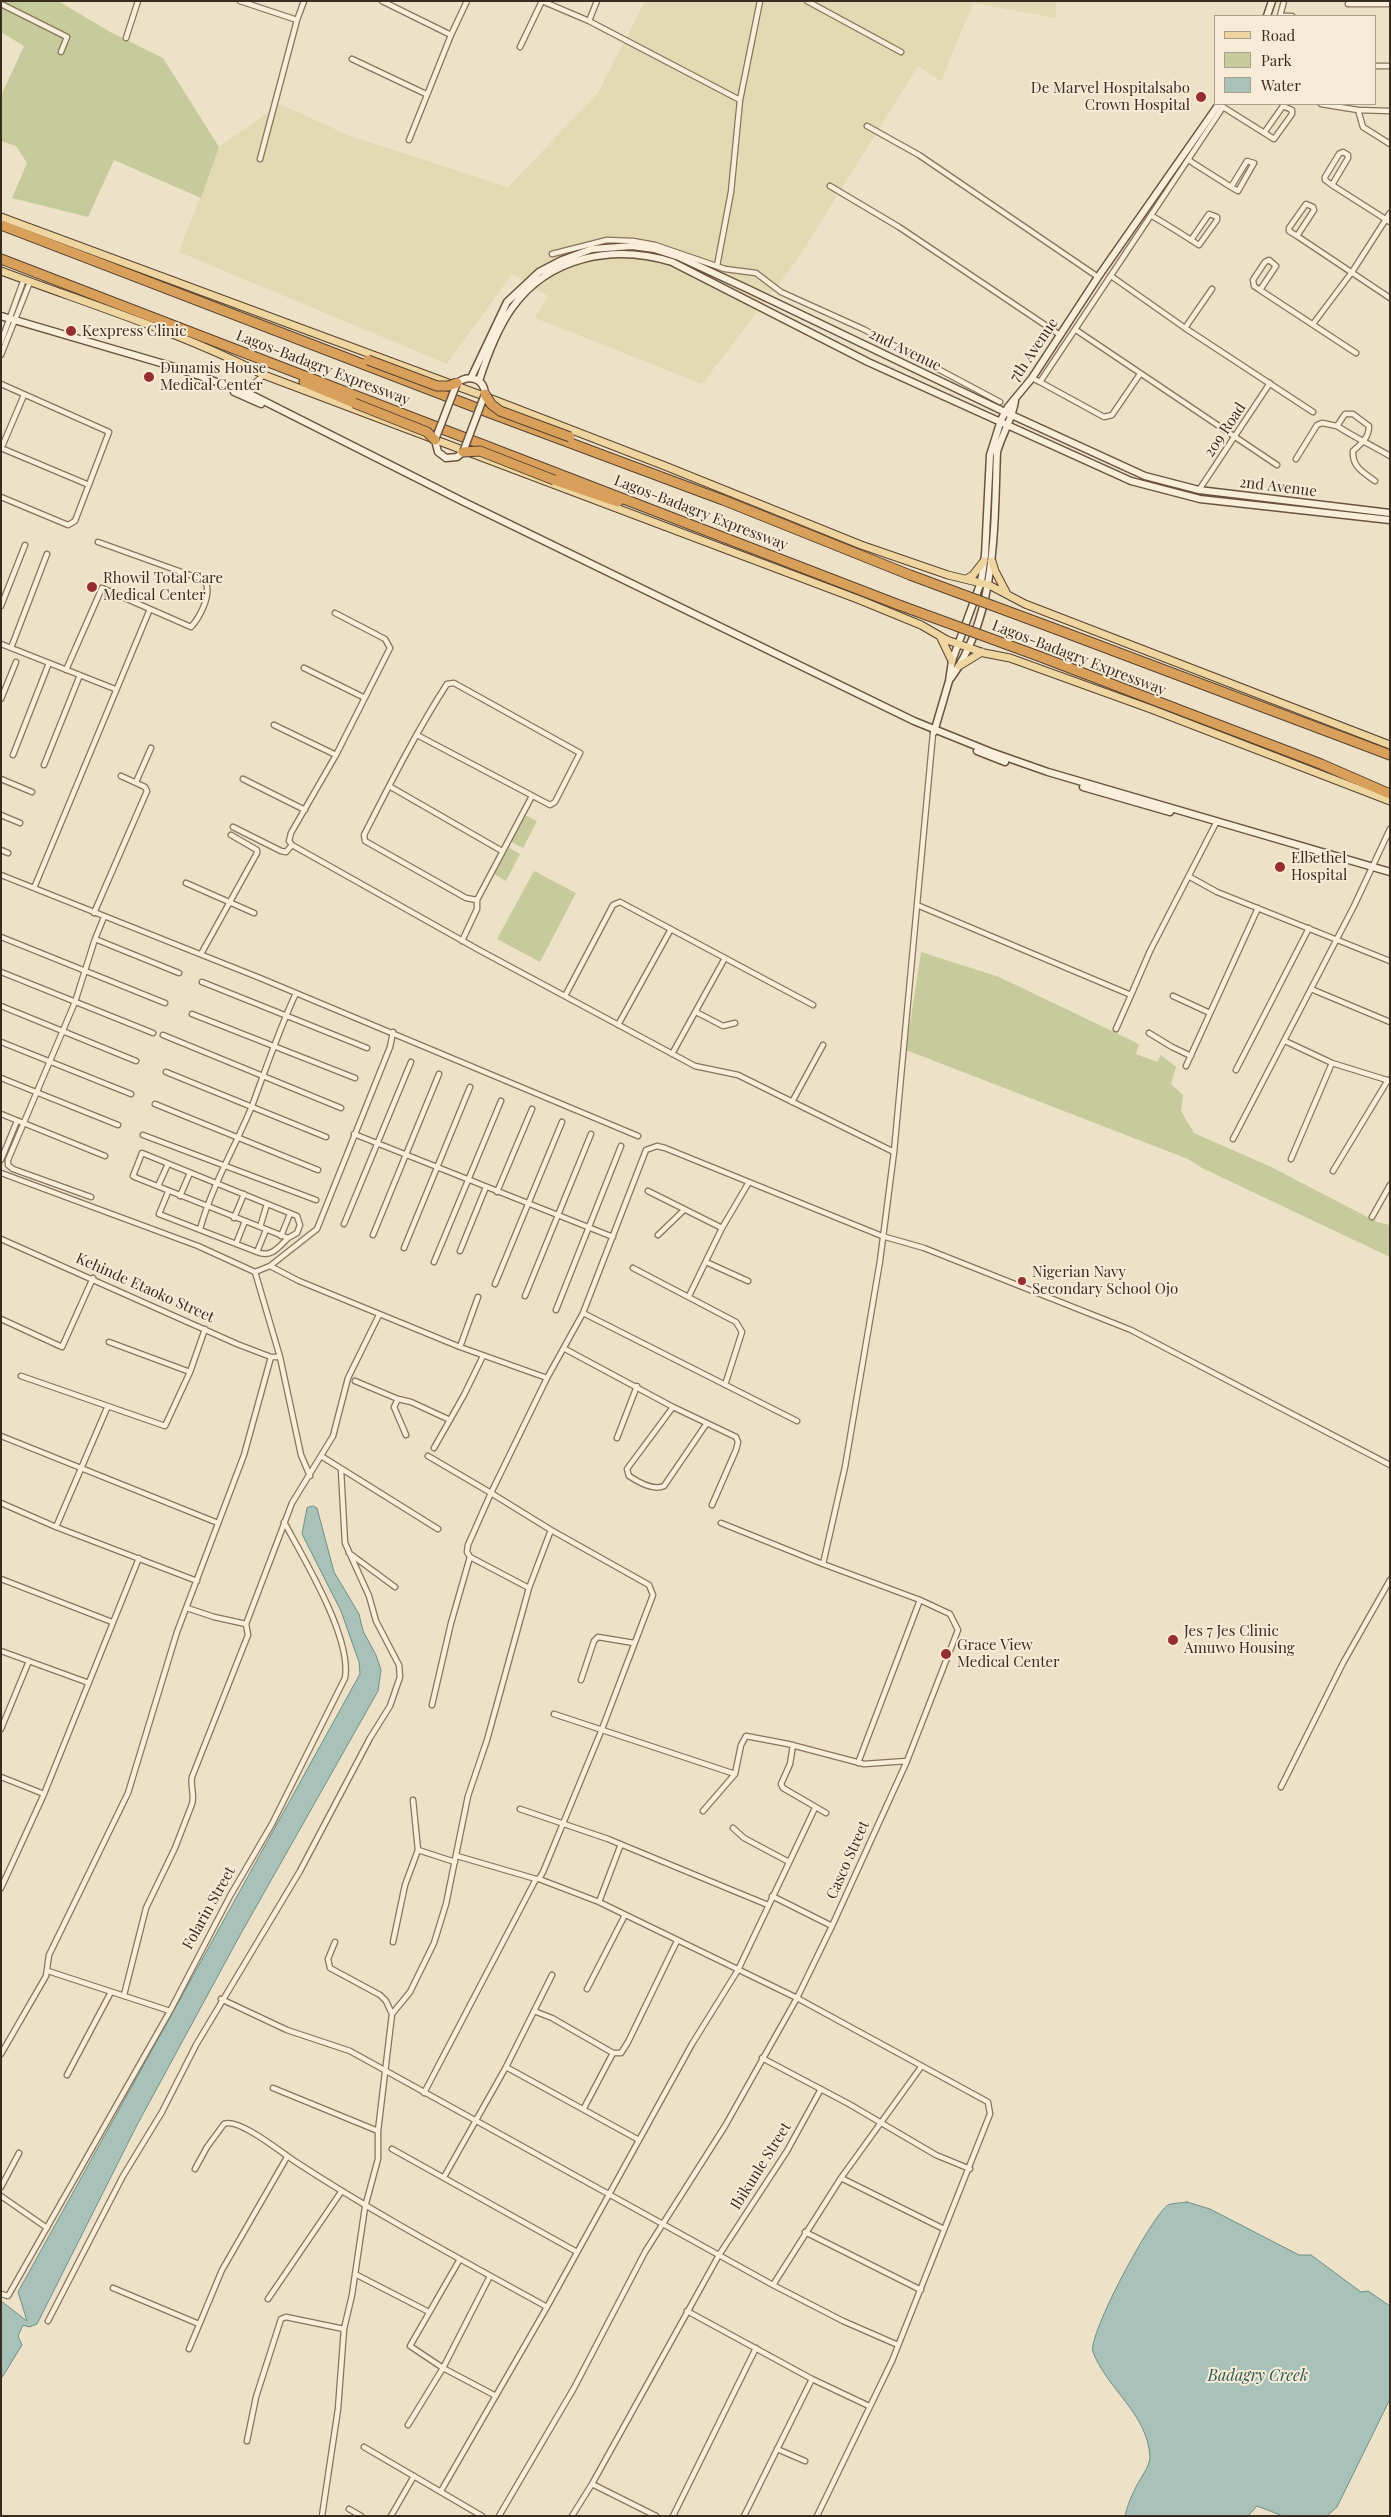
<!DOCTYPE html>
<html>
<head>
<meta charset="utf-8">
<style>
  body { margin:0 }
  #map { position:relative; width:1391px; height:2517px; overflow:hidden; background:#ede1c7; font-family:"Playfair Display",serif }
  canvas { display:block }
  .frame { position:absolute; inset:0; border:2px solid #392c20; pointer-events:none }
  .legend { position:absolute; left:1214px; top:15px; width:162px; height:90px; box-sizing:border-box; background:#f5ebd6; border:1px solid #aa9f8d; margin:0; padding:6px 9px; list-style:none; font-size:15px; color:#392c20 }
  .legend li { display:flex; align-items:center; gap:10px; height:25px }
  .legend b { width:25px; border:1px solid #aa9f8d }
</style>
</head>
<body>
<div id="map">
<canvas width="1391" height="2517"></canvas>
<div class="frame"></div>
<ul class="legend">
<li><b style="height:6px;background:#efd5a0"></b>Road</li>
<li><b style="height:14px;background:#c6cb9b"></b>Park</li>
<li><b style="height:14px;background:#a8c1b9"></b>Water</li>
</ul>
</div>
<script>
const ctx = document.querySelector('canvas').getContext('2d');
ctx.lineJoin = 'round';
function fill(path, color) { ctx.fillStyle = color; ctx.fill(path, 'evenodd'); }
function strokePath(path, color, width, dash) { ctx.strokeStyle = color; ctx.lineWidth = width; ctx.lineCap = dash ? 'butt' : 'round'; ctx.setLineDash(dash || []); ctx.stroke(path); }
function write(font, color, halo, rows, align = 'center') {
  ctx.font = font + ' "Playfair Display",serif'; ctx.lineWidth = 4; ctx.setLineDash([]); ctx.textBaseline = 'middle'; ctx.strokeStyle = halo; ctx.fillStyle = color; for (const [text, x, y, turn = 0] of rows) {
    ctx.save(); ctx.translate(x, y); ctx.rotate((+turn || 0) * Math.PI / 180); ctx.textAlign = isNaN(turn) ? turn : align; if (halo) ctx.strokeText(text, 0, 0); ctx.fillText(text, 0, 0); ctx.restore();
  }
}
fill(new Path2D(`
  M645,1H1056V18L973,3L941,81L918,66L797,260L702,384L535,318L548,296L512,274L447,364L179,252L219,147L280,104L350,136L508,187L598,93Z`), '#e3dab4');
fill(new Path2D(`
  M1,1H58L112,33L163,58L219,147L201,198L114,160L88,217L12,198L27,163L16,146L1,141V96L24,46L1,32Z
  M525,815L537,821L523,848L511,842Z
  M508,847L520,854L506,881L494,874Z
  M534,871L576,893L540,962L497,939Z
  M921,952L999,977L1139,1044L1136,1054L1157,1062L1161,1055L1176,1067L1171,1084L1183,1095L1181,1111L1194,1133L1271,1167L1377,1222L1390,1225V1257L1202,1168L1188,1159L906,1050Z`), '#c6cb9b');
const water = new Path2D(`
  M313,1506L317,1508L334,1572L359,1614L363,1631L376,1655L381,1670L378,1691L239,1937L137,2125L37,2324L29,2327L23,2325L18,2336L22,2345L1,2379V2301L27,2321L18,2292L360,1674L359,1662L341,1611L302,1534L307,1508Z
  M1187,2202L1210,2209L1299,2255H1311L1361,2292L1368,2291L1390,2306V2399L1337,2507L1327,2516H1283L1257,2506L1248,2516H1125C1127,2507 1130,2499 1134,2491C1138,2481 1150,2467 1150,2457C1148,2414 1107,2389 1093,2352C1087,2336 1152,2215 1168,2205C1173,2203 1181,2203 1187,2202Z`);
fill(water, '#a8c1b9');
strokePath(water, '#6e8f87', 1);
const street = new Path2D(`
  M240,1L297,20
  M382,1L451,35
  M542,1L589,21L740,100
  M807,1L901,52
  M1,4L67,37L61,52
  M1348,4H1390
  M1280,16L1284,1
  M1280,16H1292
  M589,21L597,1
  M126,38L138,1
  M520,47L542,1
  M352,59L426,94
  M1375,66H1390
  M1321,104L1358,110L1390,111
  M1223,107L1274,139L1292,114V110L1283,106L1264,133
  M1358,110L1363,127L1390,144
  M867,126L919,155L1098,277
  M409,140L451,35L467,1
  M1343,152L1348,155V158L1332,185L1325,180V177L1339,154Z
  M260,159L297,20L304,1
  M1189,160L1193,163L1231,187L1238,191L1254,163L1247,161L1231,187
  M1332,185L1390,222
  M830,186L899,227L1060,335
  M1306,204L1313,207L1314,210L1297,236L1289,231V228Z
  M1152,216C1168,225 1183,235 1199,245L1217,220V217L1209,214L1191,240
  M1297,236L1390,298
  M552,254L607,240L633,241L655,245L725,269L756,273L781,292L863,329L1000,402
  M1269,260L1276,266L1260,290L1254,286L1253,280L1265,262Z
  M717,266L731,192L740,100L760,1
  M1111,276L1185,328L1313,412
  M1260,290L1356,353
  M1313,324L1352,272L1390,213
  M1185,328L1212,289
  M1076,330L1277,465
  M1,342L24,279
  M1,355L30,282
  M1032,378L1040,382L1223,107L1219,104
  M1040,382L1104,417L1112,415L1140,374
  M1,384L109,432L75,521L68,525L1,497
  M247,394L251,386L264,375
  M1,448L89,485
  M1,449L24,395
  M1296,459L1317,425L1322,423L1337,426
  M1375,481C1363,472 1352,467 1353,451C1361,444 1369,438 1369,426L1353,414H1345L1337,426C1354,437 1373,446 1390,456
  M1199,490L1270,383
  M1,606L25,545
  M335,613L385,639L390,648L336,755L291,833L289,841L292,845L479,950L695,1066L738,1075L894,1152
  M1,644L115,689
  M11,648L47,554
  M304,668L365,698
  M66,670L102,588L191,627C200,617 211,596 206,583L201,579L98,542
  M1,699L16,662
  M274,725L336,755
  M417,735L550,805L555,802L580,753L454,683L447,684C416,732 390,784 364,835L365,841L466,898L477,900
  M13,755L49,663
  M44,765L80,675
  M1,779L32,792
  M243,779L305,810
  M136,782L151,748
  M389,786L502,851
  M1,815L20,823
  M233,827L281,851L286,852L292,845
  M1,850L8,853
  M1,875L260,978L638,1136
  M1190,877L1217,892L1390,961
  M186,883L254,913
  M34,888L150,609
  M917,905L1131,995L1150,951L1217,821
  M94,913L147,791L145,787L121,776
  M1,937L165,1003
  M95,939L179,973
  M462,941L477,909V900L532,796
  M201,954L257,853V850L231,835
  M1,972L153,1033
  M202,982L367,1048
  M1311,989L1390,1022
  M565,996L613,905L620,902L813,1005
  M1173,996L1210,1013
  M1,1006L136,1061
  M696,1012L723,1026L735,1023
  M192,1014L355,1078
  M618,1025L671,929
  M1116,1029L1131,995
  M1149,1033L1172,1047L1191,1056
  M163,1035L341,1108
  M1285,1041L1332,1063L1390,1081
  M1,1042L131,1094
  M672,1054L725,958
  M1186,1066L1258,908
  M1236,1070L1309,928
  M166,1072L326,1137
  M1,1078L118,1125
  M792,1102L823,1045
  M155,1104L318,1170
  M1,1114L105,1156
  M354,1134L613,1237
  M143,1135L316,1200
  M1233,1139L1354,906L1390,829
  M142,1153L297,1216L300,1225L297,1233L288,1238L137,1178L133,1176Z
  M1291,1159L1332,1063
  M1,1160L17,1121
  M1333,1171L1388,1080
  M1,1173L198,1246L255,1272L280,1357L301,1455L310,1476
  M158,1186L168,1164
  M648,1191L722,1228
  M168,1192L159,1214L257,1252C271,1258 278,1248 288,1238
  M497,1192L532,1109
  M180,1196L190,1173
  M91,1197L13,1169L8,1165V1160L75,1002L95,939L104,917
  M1372,1217L1390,1185
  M234,1218L244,1194
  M344,1224L411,1062
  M260,1227L267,1204
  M200,1229C212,1186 235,1147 252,1106C266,1068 279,1030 296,993
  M373,1235L439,1074
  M658,1235L684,1210
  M281,1236L290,1214
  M1,1239L237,1344L271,1357H280
  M236,1244L245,1221
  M404,1248L470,1087
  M460,1251L486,1187
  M257,1252L266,1230
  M434,1262L501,1101
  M706,1262L748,1281
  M270,1266L299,1281L460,1347L547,1378
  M633,1268L736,1322L742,1332L725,1385
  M255,1272L270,1266L317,1229L390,1047L393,1032
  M495,1284L562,1122
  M525,1296L591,1134
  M689,1296L722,1228L749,1182
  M556,1310L621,1146
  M583,1313L797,1421
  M1,1319L62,1347L93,1278
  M109,1342L190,1372
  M460,1347L478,1297
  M565,1349L673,1407L736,1437L738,1442L736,1450L712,1505
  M21,1376L165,1426L190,1372L205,1329
  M355,1381L398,1399
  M673,1407L627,1469L629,1476C638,1482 653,1491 664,1486L707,1423
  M406,1435L394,1407L398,1399L411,1402L450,1420
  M1,1436L218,1523
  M617,1438L637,1386
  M434,1448L464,1395L483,1356
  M321,1456L438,1529
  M428,1456L491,1493L468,1545L467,1552L470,1557L529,1588
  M1,1503L56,1527L197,1581
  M56,1527L107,1408
  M349,1553L395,1587
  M823,1564L845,1467L880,1261L894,1152L933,733
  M1,1579L112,1622
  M187,1608L214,1617L246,1624
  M1,1651L89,1683
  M581,1680L594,1641L598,1637L634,1643
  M432,1705L451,1623L470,1557
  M554,1714L735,1774
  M1,1729L29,1661
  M793,1745L790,1764L781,1784L783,1788L826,1813
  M858,1763L920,1600
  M1,1777L44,1794
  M1281,1787L1343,1663L1390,1580
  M413,1800L418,1850L455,1862
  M520,1809L608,1839L768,1905
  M703,1811L735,1774L741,1745L746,1736L788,1744L864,1764L907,1761
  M733,1828L744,1838L789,1862
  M457,1856L536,1879
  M539,1879L599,1902L797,1998L988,2102L990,2114L892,2361L817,2516
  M1,1888L44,1794L139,1558
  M772,1896L832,1926
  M599,1902L621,1844
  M393,1942L405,1885L418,1850
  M48,1971L170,2011
  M587,1989L625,1915
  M124,1995L146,1908L175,1848L192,1804C195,1795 190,1786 192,1777L248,1635L246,1624L292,1503L333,1436L348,1378L379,1315
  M221,1999L287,2030L350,2051L773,2285L843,2321L898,2345
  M534,2011L552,2018L613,2053
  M392,2014L410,1992L434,1943L446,1904L468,1796L487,1740L529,1588L551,1530
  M1,2054L46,1976L49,1955L128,1793L177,1632L244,1455L271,1357
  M762,2058L849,2104L936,2155L970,2169
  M506,2067L639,2140
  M67,2075L111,1992
  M273,2088L378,2131
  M424,2093L536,1879H539L543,1872L602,1729L653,1595L649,1585L551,1530L491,1493L547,1378L583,1313L646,1150L657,1146L665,1148L882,1236L924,1248L1131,1330L1390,1465
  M584,2108L613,2053H621L628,2042L677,1941
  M392,2149L577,2252
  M195,2169L207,2147L224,2124C238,2117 282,2153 296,2162C377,2215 462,2260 547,2307
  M444,2177L506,2067L552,1975
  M841,2178L944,2229
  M1,2187L19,2153
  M1,2196L47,2228
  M805,2232L921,2290
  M460,2259L410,2346L443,2368L496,2396
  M355,2274L429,2312
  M773,2285L841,2178L921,2067
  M113,2288L199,2324
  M1,2294L8,2296L170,2011L230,1896L272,1824L345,1678C352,1638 304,1559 284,1522
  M268,2299L341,2192
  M687,2311L812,2379L869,2406
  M48,2321L123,2176L162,2112L196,2045L300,1871L370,1738L390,1706L400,1677L399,1665L376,1621L369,1596L345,1543L341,1470
  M189,2349L222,2270L287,2157
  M408,2425L443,2368L490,2276
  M247,2441L256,2397L281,2319L286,2317L344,2329
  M364,2447L482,2516
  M777,2449L805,2461
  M592,2484L656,2516
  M441,2491L547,2307L692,2044L738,1970L815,1808
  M349,2509L361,2516
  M322,2516L338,2409L344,2329L352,2295L365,2207L378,2159V2131L392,2014L386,2001L380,1995L330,1968L328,1959L335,1942
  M391,2516L414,2476
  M499,2516L574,2388L645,2252L725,2126L797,1998L832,1926L907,1761L958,1630L950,1614L920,1600L823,1564L721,1523
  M572,2516L592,2484L719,2255L787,2151L821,2089
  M673,2516L756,2348
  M744,2516L812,2379`);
const secondary = new Path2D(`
  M1267,16L1272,1
  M1,316L171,366L248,393L462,501L914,721L991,752L1048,772L1390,872
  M471,378L507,302L539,272L562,260L592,249L632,246L654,249L679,257L748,289L1005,412L1145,476L1199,490L1390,513
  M479,381C487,356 497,329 512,308C549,256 614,244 672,262L868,362L1131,481L1200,499L1390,520
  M457,383C469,374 484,378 485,394
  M234,392L261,404
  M435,440L438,452L446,458L457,457L463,452
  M951,678C997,614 994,528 997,452C1002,434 1012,420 1015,401
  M934,732L949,681L952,661L981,582L985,555L990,455L1001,420L1008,407L1032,378L1098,277L1219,104
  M977,751L1005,762
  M1083,787L1170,812`);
const primary = new Path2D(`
  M1,217L497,401L665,466L861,545L948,575L989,585L1025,604L1390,745
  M1,271C89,304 180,332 264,375L860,600L921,625L947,640L984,653L1010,658L1151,709L1390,801
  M992,561L995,571L1006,592
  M968,578L973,575L984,561
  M941,638L952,661
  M959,666L982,652`);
const highway = new Path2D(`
  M1,225L490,413L723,500L910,575
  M1,259L899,605
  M304,382L354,403
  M554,480L618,502
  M1053,628L1390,755
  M1041,657L1321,764L1390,794`);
strokePath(street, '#88735d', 7);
strokePath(secondary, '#6a5440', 9);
strokePath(primary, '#564230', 9);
strokePath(highway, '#564230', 11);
strokePath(street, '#f8eeda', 4.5);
strokePath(secondary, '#f8eeda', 6);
strokePath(primary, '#efd5a0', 7);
strokePath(highway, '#d9a05b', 9);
const secondaryBridge = new Path2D(`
  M435,440L457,383
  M463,452L485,394`);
const highwayBridge = new Path2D(`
  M368,360L437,386H448L457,383
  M485,394L491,404L500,411L570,437
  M354,403L427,432L435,440
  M463,452L480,451L554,480
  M910,575L1053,628
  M899,605L1041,657`);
strokePath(secondaryBridge, '#6a5440', 9, []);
strokePath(highwayBridge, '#564230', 11, []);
strokePath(secondaryBridge, '#f8eeda', 6);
strokePath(highwayBridge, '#d9a05b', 9);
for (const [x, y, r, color] of [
  [1201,97,6,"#952e31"],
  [71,331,6,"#952e31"],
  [149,377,6,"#952e31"],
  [92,587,6,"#952e31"],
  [1280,867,6,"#952e31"],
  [1022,1281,5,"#952e31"],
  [1173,1640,6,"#952e31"],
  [946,1654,6,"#952e31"]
]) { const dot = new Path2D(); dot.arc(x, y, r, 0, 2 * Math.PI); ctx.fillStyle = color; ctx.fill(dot); strokePath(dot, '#f5ebd6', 2); }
write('15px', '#392c20', '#f5ebd6', [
  ["De Marvel Hospitalsabo",1190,88,"right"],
  ["Crown Hospital",1190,105,"right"],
  ["Kexpress Clinic",82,331],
  ["Dunamis House",160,368],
  ["Medical Center",160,385],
  ["Rhowil Total Care",103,578],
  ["Medical Center",103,595],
  ["Elbethel",1291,858],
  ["Hospital",1291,875],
  ["Nigerian Navy",1032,1272],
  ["Secondary School Ojo",1032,1289],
  ["Jes 7 Jes Clinic",1184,1631],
  ["Amuwo Housing",1184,1648],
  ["Grace View",957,1645],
  ["Medical Center",957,1662]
], 'left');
write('15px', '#392c20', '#f5ebd6', [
  ["2nd Avenue",905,350,26],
  ["7th Avenue",1034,350,-56],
  ["Lagos-Badagry Expressway",323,368,21],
  ["209 Road",1225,430,-56],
  ["2nd Avenue",1278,487,7],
  ["Lagos-Badagry Expressway",701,513,21],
  ["Lagos-Badagry Expressway",1079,658,21],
  ["Kehinde Etaoko Street",145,1288,24],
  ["Casco Street",848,1860,-66],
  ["Folarin Street",209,1908,-61],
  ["Ibikunle Street",761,2166,-58]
]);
write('italic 16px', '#305855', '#f5ebd6', [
  ["Badagry Creek",1258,2376]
]);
</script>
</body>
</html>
